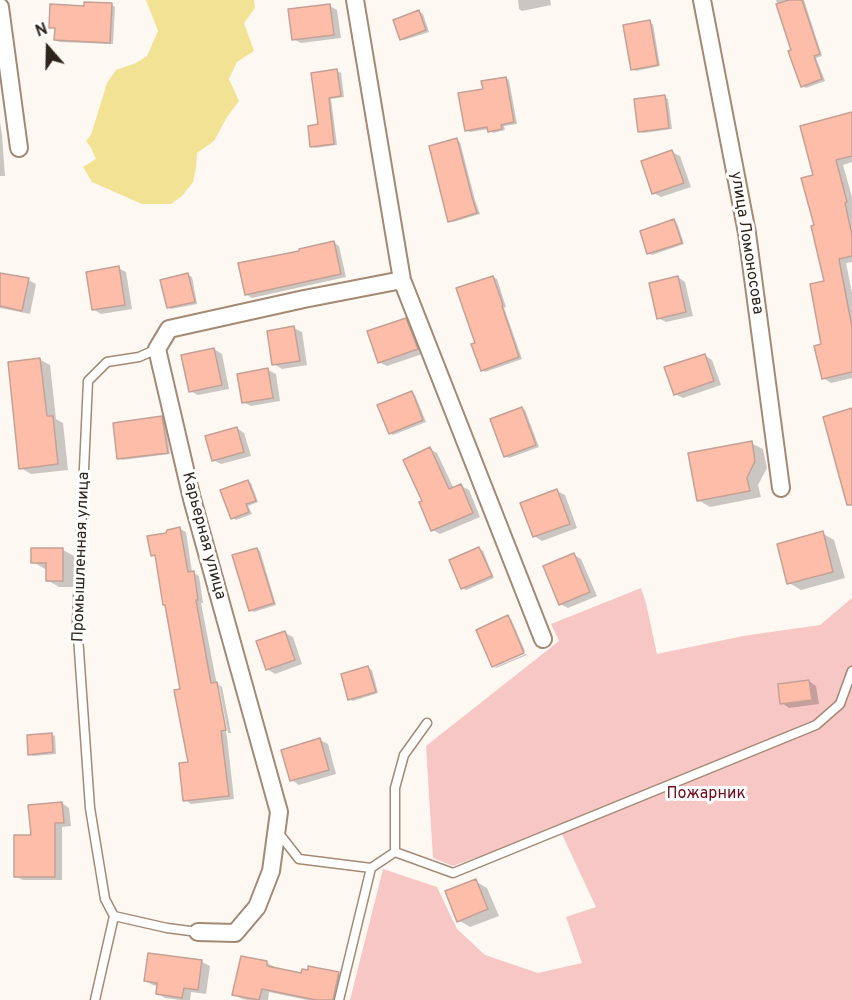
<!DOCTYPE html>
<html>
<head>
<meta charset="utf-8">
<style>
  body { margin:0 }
  #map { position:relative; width:852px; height:1000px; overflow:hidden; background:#fef8f3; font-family:Overpass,sans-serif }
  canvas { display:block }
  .north { position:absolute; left:18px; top:18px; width:60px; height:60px; -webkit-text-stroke:4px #fff; paint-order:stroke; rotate:340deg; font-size:16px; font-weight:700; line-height:24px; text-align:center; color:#2f241c }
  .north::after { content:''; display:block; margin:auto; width:21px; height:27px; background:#2f241c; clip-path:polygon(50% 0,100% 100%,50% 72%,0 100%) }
</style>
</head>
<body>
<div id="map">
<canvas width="852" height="1000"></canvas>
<div class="north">N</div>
</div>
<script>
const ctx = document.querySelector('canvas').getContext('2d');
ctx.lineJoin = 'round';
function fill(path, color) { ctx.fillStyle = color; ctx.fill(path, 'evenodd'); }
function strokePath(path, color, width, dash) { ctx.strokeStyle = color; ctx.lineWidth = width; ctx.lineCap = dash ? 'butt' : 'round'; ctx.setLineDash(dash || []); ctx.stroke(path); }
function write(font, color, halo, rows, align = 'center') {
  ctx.font = font + ' Overpass,sans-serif'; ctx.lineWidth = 6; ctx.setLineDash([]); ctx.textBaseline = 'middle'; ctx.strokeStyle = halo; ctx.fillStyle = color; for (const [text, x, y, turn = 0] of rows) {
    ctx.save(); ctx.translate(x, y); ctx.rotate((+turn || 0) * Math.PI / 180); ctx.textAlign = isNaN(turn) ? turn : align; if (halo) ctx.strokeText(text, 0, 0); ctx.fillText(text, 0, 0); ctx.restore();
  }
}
fill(new Path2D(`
  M641,588L646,603L657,654L743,636L820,625L852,598V1000H350L383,869L437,887L457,929L485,955L538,973L582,963L566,917L596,907L559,828L453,866L433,858L426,746L559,641L551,624Z`), '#f7c7c6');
fill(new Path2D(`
  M146,0H254L255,8L244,23L254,51L237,62L229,79L239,101L227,117L214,141L197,153L196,168L193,182L182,196L171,204H142L92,182L83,167L96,159L91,148L86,141L91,135L107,83L116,70L136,63L147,56L158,31Z`), '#f2e294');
fill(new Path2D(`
  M518,0H550L551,5L522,11L519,9Z
  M776,0H804L822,56L816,58L825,81L806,88L802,86Z
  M86,3L112,5L115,7L113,44L59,42L56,40V29L51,27L86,8Z
  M330,6L337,10L341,38L301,43L293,39Z
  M419,12L423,14L429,32L404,40L401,38Z
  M649,22L653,24L660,66L636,71L633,69Z
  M337,71L341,73L344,97L331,99L337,145L315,148L312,146Z
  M506,78L509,80L517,124L504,126L505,130L493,133L489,129L470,132L467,130L485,90Z
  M664,97L668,99L672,129L643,133L639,131Z
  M852,113V162L843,165L852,197V262L846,263L852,293V378L831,383L823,378V345L826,282L815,227V176Z
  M0,122L2,135L5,176H0Z
  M457,140L460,142L475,200L480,214L453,222L450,221Z
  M672,152L680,156L691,187L661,197L654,193Z
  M674,221L677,223L684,244L652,255L648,253Z
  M334,243L339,246L346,277L252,298L246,294Z
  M118,268L126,272L132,309L101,314L93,309Z
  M0,274L28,280L36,284L30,314L0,308Z
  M188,275L192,277L197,304L171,309L168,307Z
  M493,277L497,279L506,307L504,308L522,359L485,372L482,370L477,344Z
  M678,277L685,282L693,316L666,322L658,318Z
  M406,320L413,324L425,353L387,366L379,362Z
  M294,328L302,332L307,365L282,369L274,364Z
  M214,349L222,354L229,389L198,395L190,391Z
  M704,355L712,360L721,385L683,398L675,394Z
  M39,359L50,365L56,419L63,423L68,470L31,474L21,468Z
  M268,370L276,374L280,401L251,406L243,402Z
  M412,393L415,395L426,422L393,435L390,433Z
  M522,408L525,410L539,447L509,458L505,456Z
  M162,418L165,420L170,454L122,460L119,458Z
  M237,428L244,433L251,456L221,464L213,460Z
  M751,443L763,449L767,468L758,485L761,497L710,507L698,500Z
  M430,449L437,453L454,489L461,486L469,490L480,517L440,534L433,530L424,501Z
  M247,481L251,483L258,502L248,506L252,514L236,520L233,518Z
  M557,491L565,495L577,528L542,541L534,536Z
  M180,529L186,532L192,572L199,576L203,603H201L227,737L234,799L191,804L185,800L189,763L182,690L157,558L152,555L168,534Z
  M822,533L834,540L845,578L801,590L789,583Z
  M257,549L260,551L276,605L254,612L250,610Z
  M479,549L483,551L494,578L466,590L463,588Z
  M63,550L74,556L75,587H59L47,580L48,569H45L33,562Z
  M574,555L581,559L597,596L568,608L560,604Z
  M508,617L511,619L525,651L493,665Z
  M285,633L293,637L302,664L275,674L267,669Z
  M526,654L527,655L496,668L495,667Z
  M368,668L372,670L378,693L353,701L349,699Z
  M809,681L816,686L819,704L789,708L782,703Z
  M216,683L222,687L231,733H228L219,686Z
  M51,734L55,736L56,754L33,756L29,754Z
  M320,740L328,744L336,774L299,785L292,780Z
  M62,803L69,808L71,826L62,827V880H23L15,876L33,837Z
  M475,881L487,888L499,916L470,927L458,920Z
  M149,954L202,962L210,966L206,994L191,992L190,1000H180L165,998L157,993L159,986L153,985L145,981Z
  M267,963L275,967L274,969L302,975L339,974L346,978L341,1000H307L269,992L268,1000H248L242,999L234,994Z`), '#0003');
const building = new Path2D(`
  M789,0H802L820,54L814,56L822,79L801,87L788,51L791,50L776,4Z
  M84,2L112,3L110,43L54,40L55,28H49L50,4L84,6Z
  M330,4L334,35L292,40L288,9Z
  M419,10L426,30L400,40L393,20Z
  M650,20L658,65L631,70L623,25Z
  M337,69L341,96L329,98L334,144L310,147L308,126L318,124L311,73Z
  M506,77L514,122L501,125L502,129L488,132L487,127L465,131L458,93L483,89L481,81Z
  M665,95L669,128L638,132L634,99Z
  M852,112V156L836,160L847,202L845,203L852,235V256L839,259L852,327V372L822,379L814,346L821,344L810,284L824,281L811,226L814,225L801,178L813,175L800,126Z
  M457,138L472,197L477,213L448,222L429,146Z
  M672,150L684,183L652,194L641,161Z
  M674,219L682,243L647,254L640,231Z
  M334,241L341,274L245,295L238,263L299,251V249Z
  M119,266L125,305L92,310L86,272Z
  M0,273L29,278L22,311L0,306Z
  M188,273L195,302L167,308L160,280Z
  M493,276L503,305L502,306L519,357L481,371L471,344L475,343L456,288Z
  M678,276L686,312L657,319L649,283Z
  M406,318L418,349L378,363L367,331Z
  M294,326L300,361L272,365L267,331Z
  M214,348L222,385L189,392L181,355Z
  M705,354L714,381L674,395L664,367Z
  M40,358L47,416H53L58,464L19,469L8,362Z
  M268,368L273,398L242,403L237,374Z
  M412,391L423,420L389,434L377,405Z
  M522,407L536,445L504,457L490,419Z
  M852,408V505H847L823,417Z
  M162,416L168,453L117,459L113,423Z
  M237,427L244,452L212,461L205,436Z
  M752,441L755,461L747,478L750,491L697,501L688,453Z
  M430,447L449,489L461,484L473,513L431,531L419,502L422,501L403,460Z
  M248,480L256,501L246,504L249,512L231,519L220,490Z
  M557,489L570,524L533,537L520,503Z
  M180,527L188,572L194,571L198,600H196L211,683L217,682L226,730L221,731L229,796L183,801L179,763L188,762L174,690L180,689L165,605H163L155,555L151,556L147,536L166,533L167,530Z
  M823,531L833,572L787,584L777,544Z
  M479,547L492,576L461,589L449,560Z
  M31,548H63V581H46V563H31Z
  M257,548L274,603L249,611L232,555Z
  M574,553L590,592L559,605L543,566Z
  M508,615L524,653L492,667L476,630Z
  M285,631L295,660L266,670L256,641Z
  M368,666L376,692L348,700L341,674Z
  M809,680L812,700L780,704L778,684Z
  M52,733L53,752L28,755L27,735Z
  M320,738L329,770L290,781L281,750Z
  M62,802L64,823H55V877H14V835H31L28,805Z
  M476,879L488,909L457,922L445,891Z
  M148,953L202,960L198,990L184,988L182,998L156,994L157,983L144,981Z
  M241,956L267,961V966L301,973L302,969L308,970V966L339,972L333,1000H316L262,989L259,1000L232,995Z`);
fill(building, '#fdbda8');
strokePath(building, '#c4a196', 1.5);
const lane = new Path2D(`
  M277,831L299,859L371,868
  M395,852L453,873L816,725L840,704L852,671
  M114,916L105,899L90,808L77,622L88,381L107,362L139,357L157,349
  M114,916L167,928L198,932
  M95,1000L114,916
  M339,1000L371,868L395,852V788L404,755L427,723`);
const street = new Path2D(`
  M355,0L402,280L543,639
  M702,0L747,233L781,488
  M0,7L19,148
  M198,932L235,933L257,907L271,871L279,812L192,499L157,349L169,329L304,299L402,280`);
strokePath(lane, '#a48974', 11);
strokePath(street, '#a48974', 20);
strokePath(lane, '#fff', 8);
strokePath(street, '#fff', 16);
write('16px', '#2f241c', '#fff', [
  ["улица Ломоносова",746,243,81],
  ["Карьерная улица",203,536,75],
  ["Промышленная улица",82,557,-88]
]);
write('16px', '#6f0c1d', '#fff', [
  ["Пожарник",706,795]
]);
</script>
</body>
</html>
